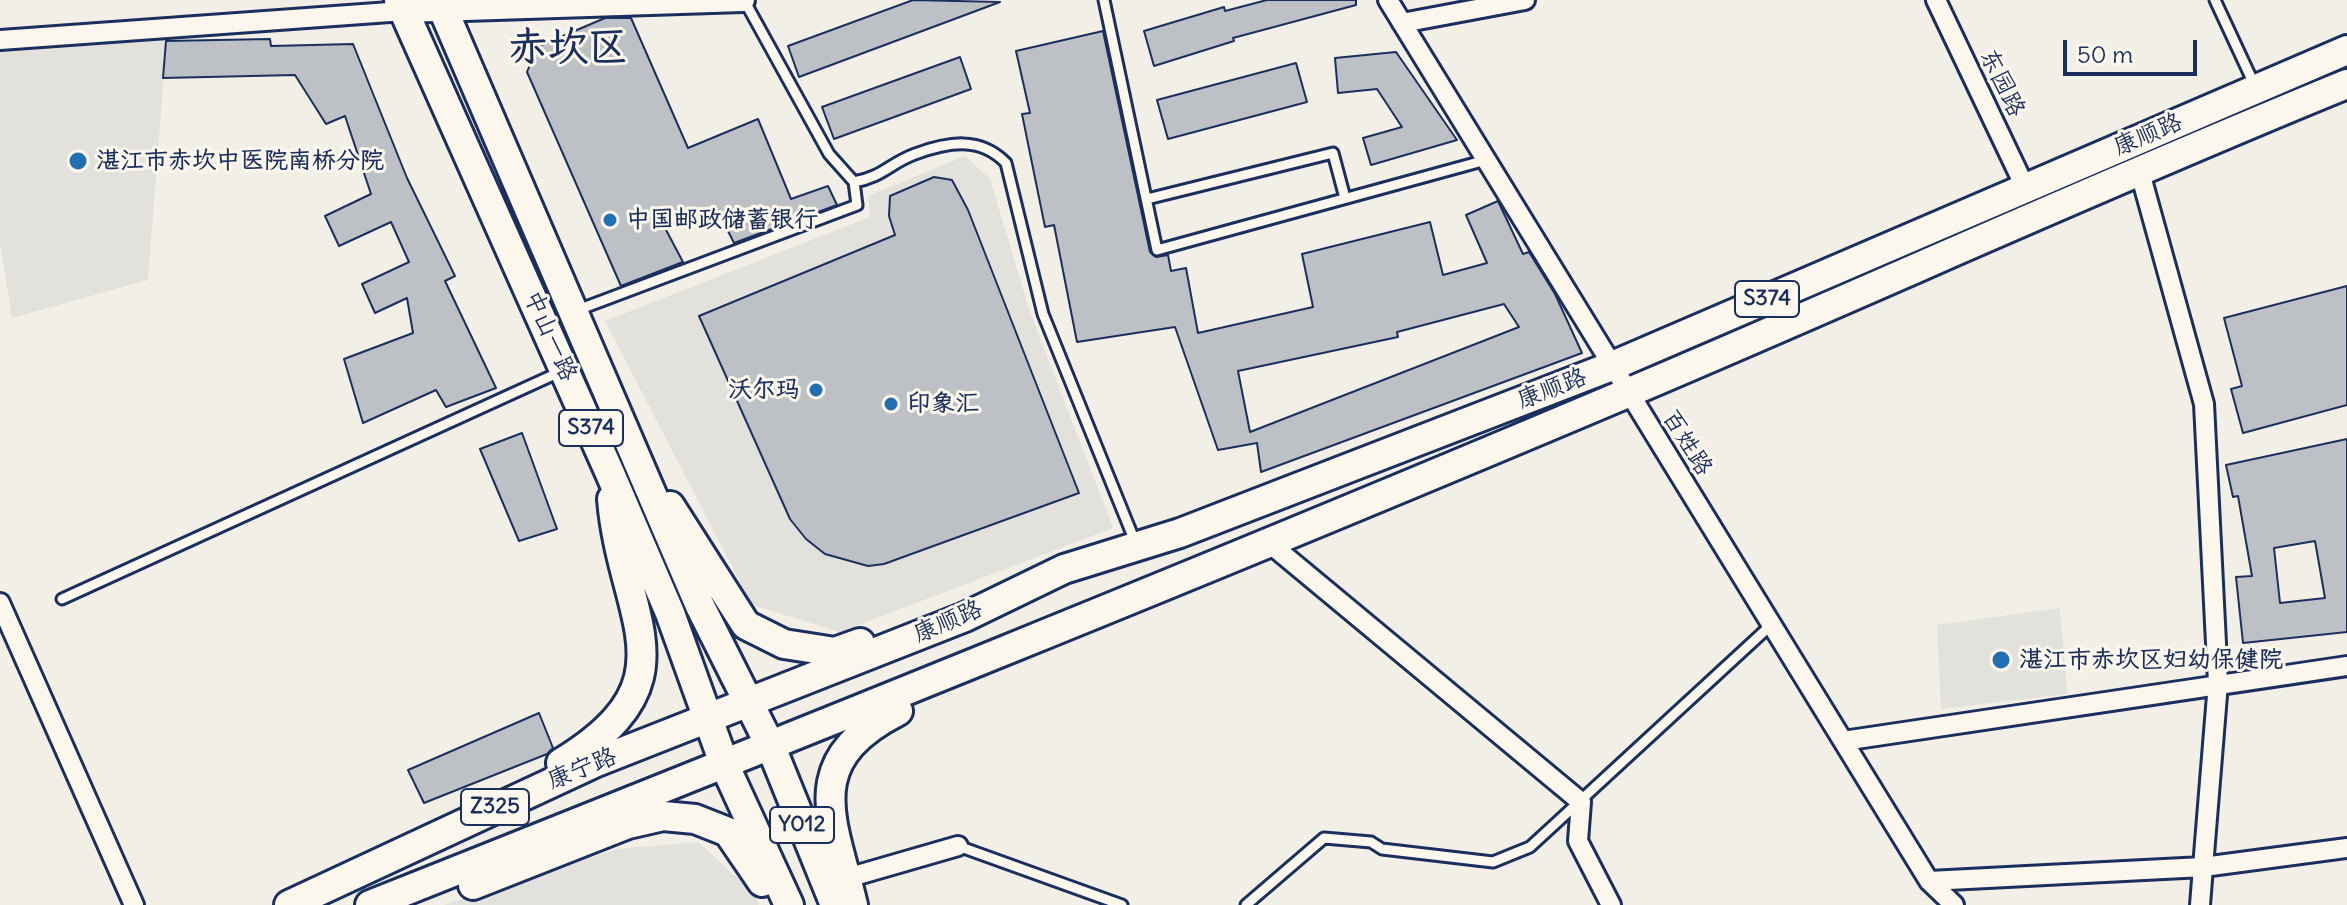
<!DOCTYPE html>
<html>
<head>
<meta charset="utf-8">
<style>
  body { margin:0 }
  #map { position:relative; width:2347px; height:905px; overflow:hidden; background:#f2efe6; font-family:Delius,sans-serif }
  canvas { display:block }
  .scale { position:absolute; left:2063px; top:40px; width:134px; height:36px; box-sizing:border-box; border:4px solid #1b2f5e; border-top:0; padding-left:10px; font-size:24px; line-height:28px; white-space:nowrap; color:#1b2f5e; -webkit-text-stroke:6px #fbf7ec; paint-order:stroke }
</style>
</head>
<body>
<div id="map">
<canvas width="2347" height="905"></canvas>
<div class="scale">50 m</div>
</div>
<script>
const ctx = document.querySelector('canvas').getContext('2d');
ctx.lineJoin = 'round';
function fill(path, color) { ctx.fillStyle = color; ctx.fill(path, 'evenodd'); }
function strokePath(path, color, width, dash) { ctx.strokeStyle = color; ctx.lineWidth = width; ctx.lineCap = dash ? 'butt' : 'round'; ctx.setLineDash(dash || []); ctx.stroke(path); }
function write(font, color, halo, rows, align = 'center') {
  ctx.font = font + ' Delius,"LXGW WenKai TC",sans-serif'; ctx.lineWidth = 6; ctx.setLineDash([]); ctx.textBaseline = 'middle'; ctx.strokeStyle = halo; ctx.fillStyle = color; for (const [text, x, y, turn = 0] of rows) {
    ctx.save(); ctx.translate(x, y); ctx.rotate((+turn || 0) * Math.PI / 180); ctx.textAlign = isNaN(turn) ? turn : align; if (halo) ctx.strokeText(text, 0, 0); ctx.fillText(text, 0, 0); ctx.restore();
  }
}
fill(new Path2D(`
  M167,35L148,280L12,318L0,243V51Z
  M965,156L990,179L1029,309L1113,528L840,632L752,605L605,321L870,217L868,196Z
  M2060,608L2067,694L1941,709L1937,625Z
  M698,842L754,893L759,905H444L618,849Z`), '#e2e1dc');
const building = new Path2D(`
  M913,0L1000,2L799,77L788,46Z
  M1267,0H1356V5L1233,38L1234,41L1154,66L1144,31L1224,7L1225,11Z
  M605,18H631L688,148L758,119L791,199L828,186L837,205L734,243L716,207L665,228L683,262L621,286L527,72L537,47Z
  M1103,31L1150,252L1156,257L1168,255L1171,271L1186,268L1198,333L1313,307L1302,254L1430,222L1443,275L1487,263L1466,215L1498,201L1523,254L1529,252L1555,294L1582,353L1261,472L1257,443L1218,450L1175,327L1077,342L1054,225L1045,227L1022,114L1030,113L1016,51ZM1504,304L1519,327L1250,432L1238,371L1398,337L1397,332Z
  M270,39L271,46L353,44L407,178L455,276L445,281L496,388L446,407L436,390L363,423L344,359L413,333L407,298L375,313L362,284L409,262L391,222L339,246L325,216L371,194L345,116L326,124L295,75L163,78L166,41Z
  M1396,52L1457,140L1371,165L1363,138L1402,127L1377,89L1338,93L1335,58Z
  M960,57L971,89L834,139L822,107Z
  M1296,63L1307,102L1168,139L1157,100Z
  M934,177L952,180L968,210L1079,493L884,564L868,566L825,554L806,539L790,519L699,316L895,235L889,216L890,196Z
  M2347,286V405L2243,433L2231,389L2242,386L2224,318Z
  M522,433L557,529L519,541L480,449Z
  M2347,439V632L2243,643L2236,577L2252,576L2238,496L2233,497L2226,465ZM2315,541L2325,598L2280,603L2274,548Z
  M539,713L553,748L547,754L424,803L408,770Z`);
fill(building, '#bdc0c4');
strokePath(building, '#1b2f5e', 2);
const service = new Path2D(`
  M744,0L829,154L854,182C883,177 890,163 915,154C948,142 980,136 1006,163L1043,314L1136,544
  M1104,0L1157,250L1486,160
  M2215,0L2254,84
  M1147,199L1333,153L1345,198
  M575,311L857,205L854,182
  M62,599L562,371
  M958,846L1122,905
  M1246,905L1324,838L1371,842L1382,849L1493,862L1530,847L1771,625`);
const minor = new Path2D(`
  M1388,0L1929,881L1954,905
  M1936,0L2025,187
  M1402,23L1525,0
  M0,40L404,11
  M1268,542L1581,802L1578,841L1611,905
  M0,603L134,905
  M1843,741L2347,666
  M847,878L958,846
  M1929,881L2203,867L2218,683L2204,404L2139,169
  M2200,905L2203,867L2347,848`);
const tertiary = new Path2D(`
  M404,11L743,0`);
const primary = new Path2D(`
  M399,0L609,471L670,613L725,766L789,905
  M439,0L700,606L771,747L835,905
  M670,506L746,625L784,644L835,652L860,643
  M561,763C697,680 622,620 612,499
  M473,885L628,824L663,816L695,819L728,832L762,882
  M289,905L594,763L965,617L1064,569L1180,533L1612,366L2347,50
  M370,905C790,738 1209,570 1625,394C1866,292 2104,183 2347,84
  M853,905C833,820 798,762 898,711`);
strokePath(service, '#1b2f5e', 15);
strokePath(minor, '#1b2f5e', 24);
strokePath(tertiary, '#1b2f5e', 28);
strokePath(primary, '#1b2f5e', 34);
strokePath(service, '#fbf7ec', 9);
strokePath(minor, '#fbf7ec', 18);
strokePath(tertiary, '#fbf7ec', 22);
strokePath(primary, '#fbf7ec', 28);
for (const [x, y, r, color] of [
  [78,161,10,"#1f6fb2"],
  [610,220,8,"#1f6fb2"],
  [816,390,8,"#1f6fb2"],
  [891,404,8,"#1f6fb2"],
  [2001,660,10,"#1f6fb2"]
]) { const dot = new Path2D(); dot.arc(x, y, r, 0, 2 * Math.PI); ctx.fillStyle = color; ctx.fill(dot); strokePath(dot, '#fbf7ec', 3); }
for (const [x, y, w] of [
  [1767,299,64],
  [591,428,64],
  [495,807,68],
  [802,825,64]
]) { const box = new Path2D(); box.roundRect(x - w / 2, y - 18, w, 36, 6); ctx.fillStyle = '#fbf7ec'; ctx.fill(box); strokePath(box, '#1b2f5e', 2); }
write('bold 22px', '#1b2f5e', null, [
  ["S374",1767,299],
  ["S374",591,428],
  ["Z325",495,807],
  ["Y012",802,825]
]);
write('24px', '#1b2f5e', '#fbf7ec', [
  ["东园路",2002,83,64],
  ["康顺路",2148,135,-23],
  ["中山一路",550,336,66],
  ["康顺路",1552,389,-21],
  ["百姓路",1687,443,58],
  ["康顺路",948,622,-23],
  ["康宁路",582,769,-22]
]);
write('bold 24px', '#1b2f5e', '#fbf7ec', [
  ["湛江市赤坎中医院南桥分院",96,161],
  ["中国邮政储蓄银行",626,220],
  ["沃尔玛",800,390,"right"],
  ["印象汇",907,404],
  ["湛江市赤坎区妇幼保健院",2019,660]
], 'left');
write('bold 40px', '#1b2f5e', '#fbf7ec', [
  ["赤坎区",568,49]
]);
</script>
</body>
</html>
